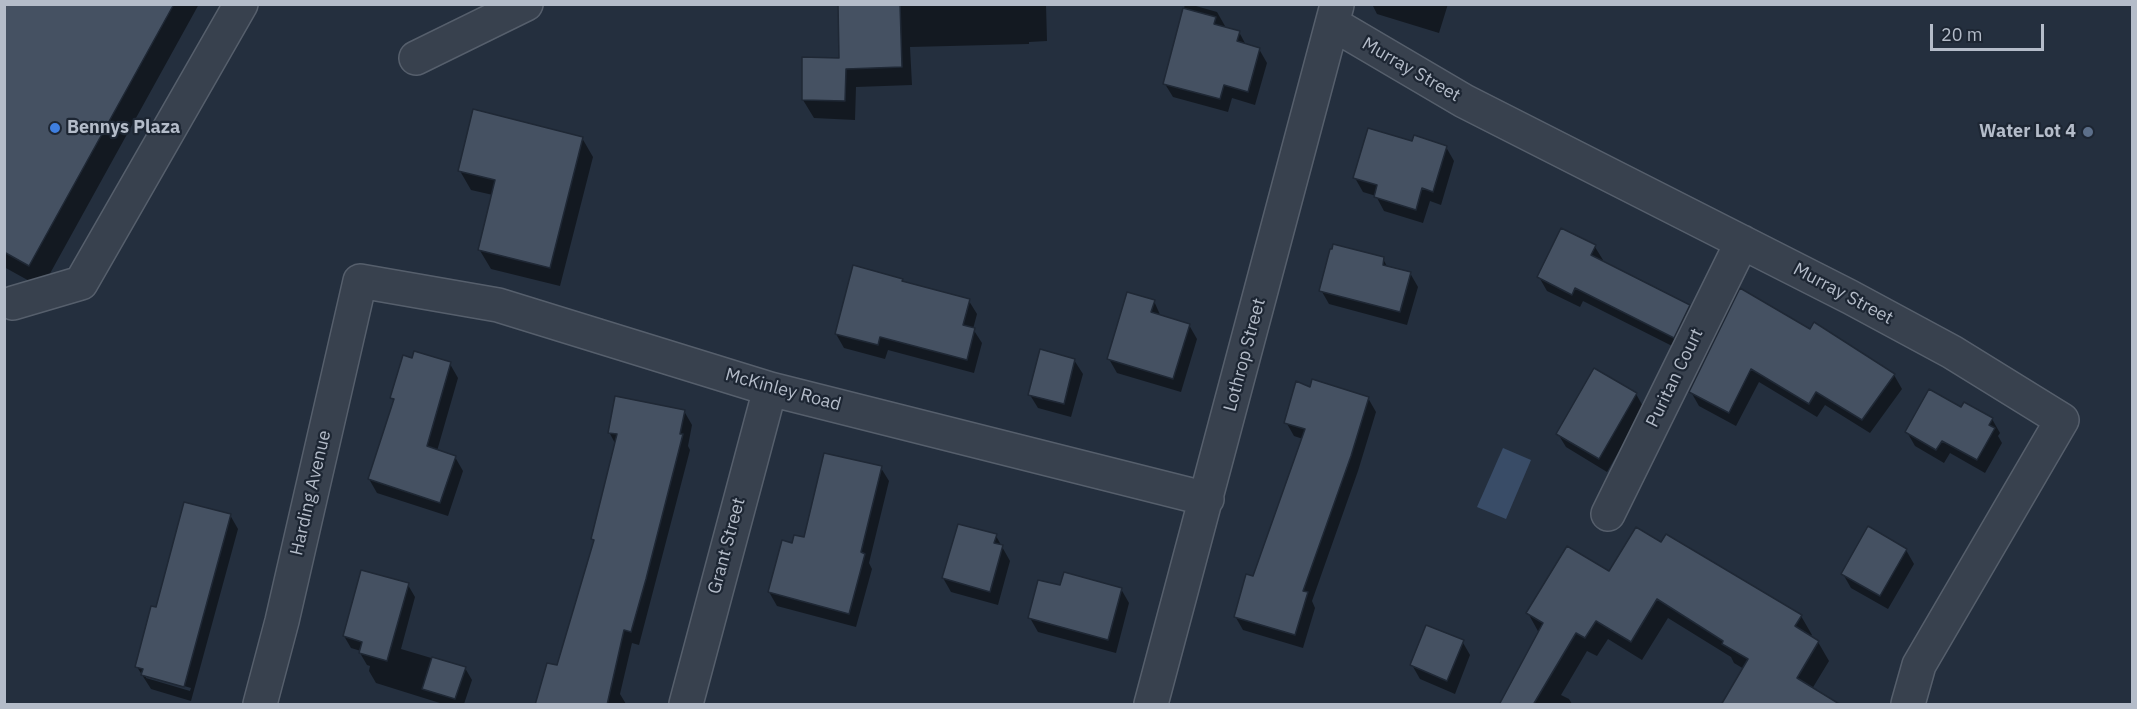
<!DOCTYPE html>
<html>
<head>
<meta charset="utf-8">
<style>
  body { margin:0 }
  #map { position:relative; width:2137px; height:709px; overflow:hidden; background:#242f3e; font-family:"IBM Plex Sans",sans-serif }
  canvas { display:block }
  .frame { position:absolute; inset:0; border:6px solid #b4bcc9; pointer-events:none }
  .scale { position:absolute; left:1930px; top:24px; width:114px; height:27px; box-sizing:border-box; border:3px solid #b4bcc9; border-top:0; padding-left:8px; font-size:18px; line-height:21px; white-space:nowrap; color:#b4bcc9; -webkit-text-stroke:4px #1d2633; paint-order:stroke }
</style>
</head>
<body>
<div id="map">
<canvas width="2137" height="709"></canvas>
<div class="frame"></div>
<div class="scale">20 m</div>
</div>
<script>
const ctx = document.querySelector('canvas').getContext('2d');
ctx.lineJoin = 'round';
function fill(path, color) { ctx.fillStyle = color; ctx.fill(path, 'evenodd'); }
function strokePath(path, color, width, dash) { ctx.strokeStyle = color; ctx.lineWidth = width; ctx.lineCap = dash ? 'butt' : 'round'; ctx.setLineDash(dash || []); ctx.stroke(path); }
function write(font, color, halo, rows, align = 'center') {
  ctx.font = font + ' "IBM Plex Sans",sans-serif'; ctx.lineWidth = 4.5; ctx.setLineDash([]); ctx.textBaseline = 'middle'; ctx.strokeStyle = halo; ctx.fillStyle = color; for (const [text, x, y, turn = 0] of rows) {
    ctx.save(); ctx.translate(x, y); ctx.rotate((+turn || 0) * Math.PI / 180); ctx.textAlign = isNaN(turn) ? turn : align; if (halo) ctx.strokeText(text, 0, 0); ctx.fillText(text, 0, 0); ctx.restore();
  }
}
fill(new Path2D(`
  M1503,448L1531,460L1506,519L1477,507Z`), '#394c67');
fill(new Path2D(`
  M4,4H199L42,288L4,267Z
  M839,4H1046L1047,41L1029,42V44L910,47L912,85L856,87L855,120L814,118L803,100L840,59Z
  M1185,4H1197L1196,6L1217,12L1225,26L1224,28L1239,32L1246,45L1259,49L1267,63L1255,105L1232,98L1228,112L1173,97L1165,84Z
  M1372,4H1448L1439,33L1377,14Z
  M582,138L593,157L560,286L491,269L479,249L493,195L471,190L460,171Z
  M1413,143L1446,147L1454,161L1441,205L1430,201L1423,223L1384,211L1376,196L1363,192L1355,178Z
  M1595,247L1603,260L1602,262L1689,306L1697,320L1682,351L1583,301L1580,307L1547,291L1539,277Z
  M1383,259L1388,268L1410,273L1418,287L1407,325L1329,304L1321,290Z
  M902,280L904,283L969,301L977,314L973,329L982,343L974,373L888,350L885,359L844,348L836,334Z
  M1154,301L1161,317L1189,325L1197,339L1181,392L1117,373L1109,359Z
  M1814,325L1894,375L1902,389L1870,433L1825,405L1817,417L1759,382L1736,426L1699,406L1691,392L1810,331Z
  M1074,360L1083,374L1071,417L1038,408L1030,395Z
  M450,364L458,378L437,451L455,457L463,471L448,516L377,493L369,479L395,403L392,398Z
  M1310,389L1368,398L1376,412L1358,471L1312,601L1315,608L1303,648L1243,630L1235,616L1254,578L1303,439L1294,436L1286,422Z
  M1636,394L1644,408L1607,472L1566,447L1558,434Z
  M684,411L692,425L688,446L690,450L639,645L632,643L620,694L626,704H537L558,667L594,542L593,539L616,445L609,432Z
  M1992,419L2000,433L1998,436L2002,443L1985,473L1950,453L1944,463L1915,446L1907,432Z
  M881,468L889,481L869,563L872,569L856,627L777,606L769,592L793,545L805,539Z
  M230,515L238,529L191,701L151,689L137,667L158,609ZM146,675L191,688L190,691L146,678Z
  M996,536L1010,561L998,605L951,592L943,578Z
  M1661,544L1801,616L1812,635L1810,637L1818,642L1829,661L1812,689L1744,669L1734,663L1731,657L1668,618L1642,660L1608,639L1597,656L1587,651L1561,695L1569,699L1572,704H1501L1539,633L1528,613L1609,573Z
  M1906,550L1914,564L1888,609L1851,588L1843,574Z
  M408,585L415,597L401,649L465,668L472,680L464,704H443L376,683L369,671L370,666L367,665L360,653L361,651L351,648L344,636Z
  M1061,587L1121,589L1129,603L1116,653L1038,632L1030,618Z
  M1462,641L1470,655L1455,694L1420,679L1412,665Z`), '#0007');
const building = new Path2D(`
  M4,4H174L29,266L4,252Z
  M838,4H900L902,67L846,69L845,101L802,100V57L839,58Z
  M1183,8L1216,17L1214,24L1240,31L1237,41L1260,48L1248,92L1224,85L1220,99L1163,84Z
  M473,109L583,137L550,268L478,250L495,180L458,171Z
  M1368,128L1412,141L1414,135L1447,146L1433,192L1422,188L1416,210L1374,197L1377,185L1353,178Z
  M1561,228L1596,245L1591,255L1690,305L1674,338L1575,288L1572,295L1537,277Z
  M1333,244L1384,257L1383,265L1411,272L1400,312L1319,291L1330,249H1332Z
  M853,265L903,279L902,281L970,299L963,325L975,328L967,360L880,337L878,345L835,334Z
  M1740,288L1810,329L1814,322L1895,374L1862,420L1816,392L1809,404L1751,369L1729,413L1689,392Z
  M1127,292L1155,300L1151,312L1190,324L1173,379L1107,359Z
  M1040,349L1075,359L1064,404L1028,395Z
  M414,351L451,362L427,446L456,456L440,503L368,479L394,399L390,398L403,355L412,358Z
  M1594,368L1637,393L1599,459L1556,434Z
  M1312,379L1369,397L1351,456L1303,591L1308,592L1295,635L1234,617L1246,574L1253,576L1305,429L1284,423L1296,381L1310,387Z
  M1929,389L1961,407L1964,402L1993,418L1989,425L1995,428L1977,460L1942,441L1936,450L1905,432Z
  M615,396L685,410L680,434H683L646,579L631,632L624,630L607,705H535L547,663L557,665L594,540L591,539L617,434L608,433Z
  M824,453L882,466L861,552L865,554L849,614L768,592L782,540L792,543L794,535L804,537Z
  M184,502L231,514L184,687L141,675L143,669L135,667L151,606L156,607Z
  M958,524L997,534L994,543L1003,545L990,592L942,578Z
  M1868,526L1907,549L1880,596L1841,574Z
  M1636,527L1661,542L1666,534L1802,615L1795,626L1819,641L1797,678L1841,705H1721L1748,659L1722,644L1723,641L1657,599L1631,642L1596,621L1585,638L1576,633L1533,705H1499L1543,623L1526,613L1567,546L1609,571Z
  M361,570L409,583L387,661L359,653L362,642L343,636Z
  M1064,572L1122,588L1108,640L1028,618L1038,580L1060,585Z
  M1426,625L1464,640L1447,681L1410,665Z
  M432,657L466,667L455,699L422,689Z`);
fill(building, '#455162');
strokePath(building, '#1f2835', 1.5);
const minor = new Path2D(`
  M1333,24L1464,101L1850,297L1952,352L2062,420L1919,665L1908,704
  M416,58L526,4
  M13,303L81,283L241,4
  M1608,514L1742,242
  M260,704L282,621L360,281L498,305L770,389L1207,499
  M686,704L770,389
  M1151,704L1337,5`);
strokePath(minor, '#565f6c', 36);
strokePath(minor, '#38414e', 33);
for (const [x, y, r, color] of [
  [55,128,6,"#3f7fe0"],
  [2088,132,6,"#5c6f8a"]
]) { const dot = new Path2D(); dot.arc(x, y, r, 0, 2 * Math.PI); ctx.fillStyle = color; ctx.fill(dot); strokePath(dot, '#1d2633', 2); }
write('18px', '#b4bcc9', '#1d2633', [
  ["Murray Street",1411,70,30],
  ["Murray Street",1843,294,28],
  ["Lothrop Street",1245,355,-75],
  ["Puritan Court",1675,378,-64],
  ["McKinley Road",783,390,15],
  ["Harding Avenue",311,493,-77],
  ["Grant Street",727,546,-75]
]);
write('bold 18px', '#b4bcc9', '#1d2633', [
  ["Bennys Plaza",67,128],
  ["Water Lot 4",2076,132,"right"]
], 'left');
</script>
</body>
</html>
